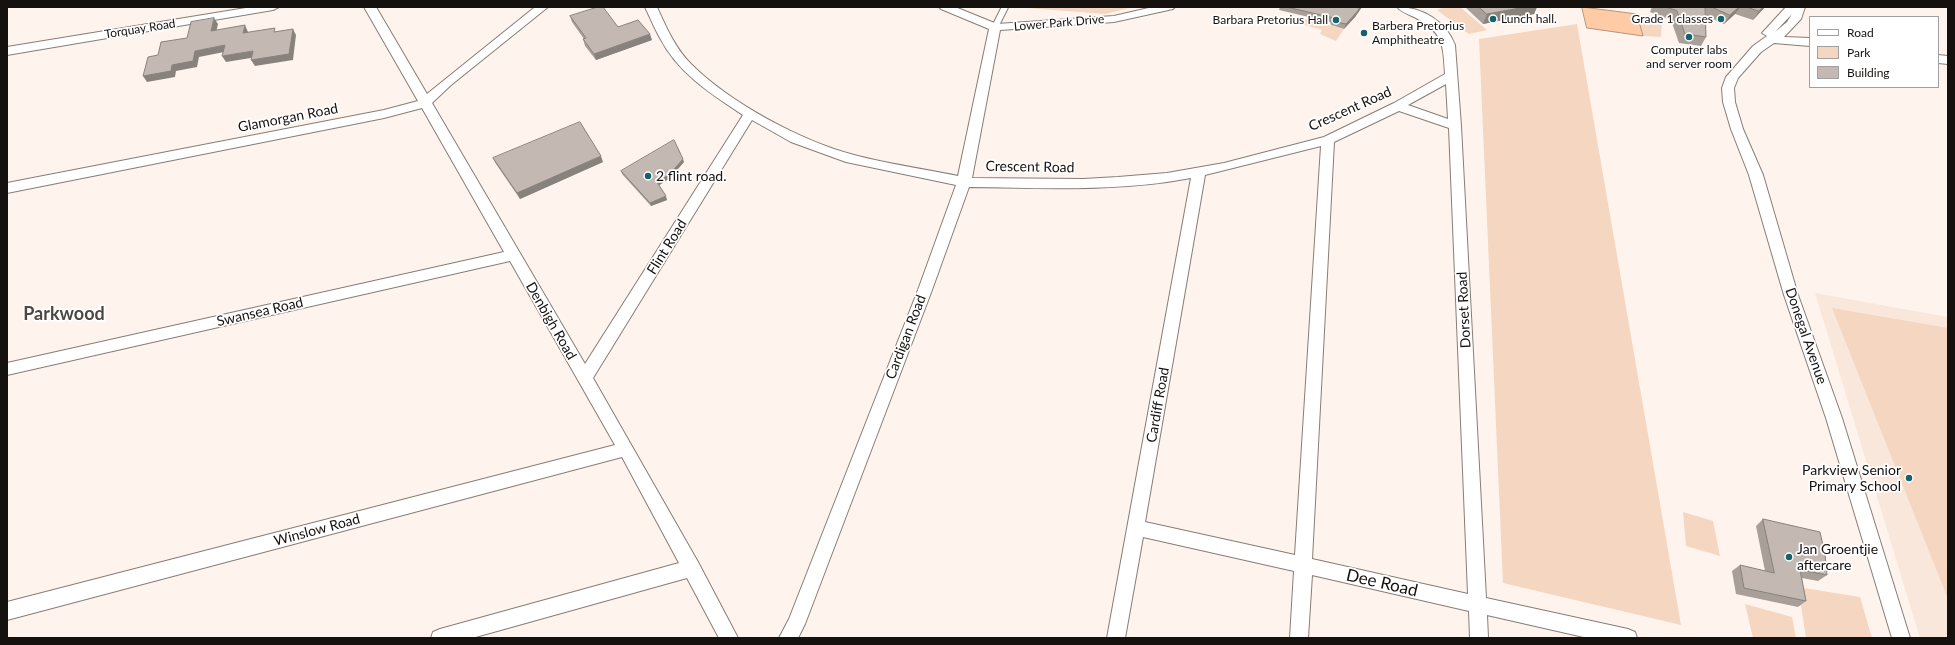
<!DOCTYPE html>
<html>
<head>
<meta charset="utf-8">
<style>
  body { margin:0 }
  #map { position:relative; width:1955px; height:645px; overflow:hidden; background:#fff4ed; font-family:Lato,sans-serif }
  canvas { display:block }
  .frame { position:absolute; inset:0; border:8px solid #15110f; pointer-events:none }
  .legend { position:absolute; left:1809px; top:16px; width:130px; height:72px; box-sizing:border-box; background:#fff; border:1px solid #a1a09f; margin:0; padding:5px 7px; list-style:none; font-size:12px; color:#15110f }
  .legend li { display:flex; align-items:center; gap:8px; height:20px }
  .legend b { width:20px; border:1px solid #a1a09f }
</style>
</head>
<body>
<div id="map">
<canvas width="1955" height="645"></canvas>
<div class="frame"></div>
<ul class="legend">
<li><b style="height:5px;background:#fff"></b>Road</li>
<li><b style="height:11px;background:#f5d6c1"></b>Park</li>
<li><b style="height:11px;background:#c3b9b2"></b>Building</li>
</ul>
</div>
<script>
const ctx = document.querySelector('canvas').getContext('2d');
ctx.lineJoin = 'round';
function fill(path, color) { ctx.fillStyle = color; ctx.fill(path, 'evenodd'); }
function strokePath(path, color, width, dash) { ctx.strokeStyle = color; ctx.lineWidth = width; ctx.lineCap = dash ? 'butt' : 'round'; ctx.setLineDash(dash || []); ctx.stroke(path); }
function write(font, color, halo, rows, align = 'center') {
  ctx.font = font + ' Lato,sans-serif'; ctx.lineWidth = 3.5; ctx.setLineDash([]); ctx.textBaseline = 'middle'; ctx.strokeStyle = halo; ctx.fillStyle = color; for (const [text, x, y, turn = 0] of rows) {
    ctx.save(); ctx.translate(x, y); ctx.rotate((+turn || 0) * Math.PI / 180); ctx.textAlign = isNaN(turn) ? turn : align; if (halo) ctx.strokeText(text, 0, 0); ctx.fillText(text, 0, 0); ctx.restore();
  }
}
fill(new Path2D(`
  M1815,293L1948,317V638H1920Z`), '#f9e7db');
fill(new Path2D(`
  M1014,7H1133L1105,14Z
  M1445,7H1460L1487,30L1469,34L1437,10Z
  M1298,17L1344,29L1336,41L1320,34L1322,30L1294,22Z
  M1638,17L1662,20L1661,37L1643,36Z
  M1577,24L1681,625L1503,583L1479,39Z
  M1832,308L1948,328V599Z
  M1683,512L1713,521L1720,556L1686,546Z
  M1798,587L1860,597L1872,638H1806Z
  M1745,604L1792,617L1796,638H1753Z`), '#f5d6c1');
const water = new Path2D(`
  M1582,7L1637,14L1643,36L1587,28Z`);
fill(water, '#fecba6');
strokePath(water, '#b89379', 1);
const lane = new Path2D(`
  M995,27L1005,7`);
const street = new Path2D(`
  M252,7H279L273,10L7,55V47Z
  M364,7H376L427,94L535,7H548L451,85L432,103L585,364L743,115C711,94 678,73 660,38C654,28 650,17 645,7H657C666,27 675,48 691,64C730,103 801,141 854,155C888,164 924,169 958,176L989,29L941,9L939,7H955L997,24L1114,16L1153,7H1175L1173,9L1114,22L1000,30L972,178L1083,179L1118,177L1167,173L1224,163L1324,137L1394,103L1445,74C1443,45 1444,33 1416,18C1410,15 1401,12 1397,7C1422,7 1446,21 1455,45L1461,126L1486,598L1628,629L1635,632L1637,638H1588L1487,615L1488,638H1470L1469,611L1312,575L1308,638H1290L1294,571L1143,537L1125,638H1107L1191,178C1118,192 1043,188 969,187L932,290L805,624L798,638H779L789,619L918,290L956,185L846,162L791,142L752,120L593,378L698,562L738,638H719L687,578L472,638H431L433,632L440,629L679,563L622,457L7,620V602L615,445L510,261L7,375V363L504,252L422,108L384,118L7,193V183L384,110L418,101ZM1446,84L1448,119L1408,105ZM1399,111L1449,128L1468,594L1312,559L1334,142ZM1321,146L1295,555L1145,522L1205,175Z
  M1786,7H1805L1801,19L1784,37L1810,38V46L1774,43L1761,52L1738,78L1734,88L1735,102L1743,129L1763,175L1798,295L1842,418L1910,638H1892L1826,418L1784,295L1749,175L1731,129L1723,102L1722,88L1726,77L1753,46L1767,36L1762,33ZM1792,14L1787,22L1775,32Z
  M1938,55L1948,56V64L1938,63Z`);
strokePath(lane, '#877d77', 8);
strokePath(street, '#877d77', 2);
strokePath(lane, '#fff', 6);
fill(street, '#fff');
fill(new Path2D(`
  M1280,7H1362L1355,17L1344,29L1331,25L1330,22L1279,10Z
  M1465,7H1537L1534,14L1483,24Z
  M1652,7H1765L1753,20L1735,14L1724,24L1706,16V37L1701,46L1679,43L1671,20L1650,12Z
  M570,16L618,27L652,40L596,60L585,46L583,39H584L572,22Z
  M493,158L603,162L520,199L496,164Z
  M684,162L670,178L659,185L667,200L651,206L622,174L621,171Z
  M1763,519L1827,575L1818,581L1802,578L1806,601L1798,607L1736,594L1732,571L1740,565L1765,571L1756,526Z`), '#a89f99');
fill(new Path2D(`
  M1360,7H1362L1355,17L1344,29L1346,24Z
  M1525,7H1537L1534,14L1483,24L1487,14Z
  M1739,7H1740L1735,14L1724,24L1730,15Z
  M1763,7H1765L1753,20L1759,11Z
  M214,18L218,24L215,37L211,31Z
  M245,25L248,32L247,39L243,33Z
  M293,29L296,35L293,60L255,66L251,60Z
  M650,34L652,40L596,60L594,54Z
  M225,45L229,51L199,57L197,67L176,71L175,77L147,82L143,76L172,65L195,51Z
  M253,51L257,57L226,62L222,56Z
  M601,156L603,162L520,199L517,193Z
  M683,159L684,162L670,178L658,186L657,182Z
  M666,196L667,200L651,206L650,203Z`), '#88827d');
const building = new Path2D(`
  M598,7H603L618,27L638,20L650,34L594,54L583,39L586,38L570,16Z
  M1287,7H1360L1357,12L1346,24L1332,21V18Z
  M1479,7H1525L1487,14Z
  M1666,7H1705L1706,37L1685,34L1677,11Z
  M1712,7H1739L1730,15Z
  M1747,7H1763L1759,11Z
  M214,18L211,31L245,25L243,33L275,28L274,32L293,29L289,54L251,60L253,51L222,56L225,45L195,51L193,61L172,65L171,71L143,76L148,57L158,55L161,42L187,38L191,22Z
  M580,122L601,156L517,193L493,158Z
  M674,140L683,159L669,175L657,182L666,196L650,203L621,171Z
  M1763,519L1820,532L1825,554L1827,575L1800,570L1806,601L1744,588L1740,565L1774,573Z`);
fill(building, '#c3b9b2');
strokePath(building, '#88827d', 1);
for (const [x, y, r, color] of [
  [1493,19,4,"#14626b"],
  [1721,19,4,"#14626b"],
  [1336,20,4,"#14626b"],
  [1364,33,4,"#14626b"],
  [1689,37,4,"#14626b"],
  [648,176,4,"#14626b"],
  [1909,478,4,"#14626b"],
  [1789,557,4,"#14626b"]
]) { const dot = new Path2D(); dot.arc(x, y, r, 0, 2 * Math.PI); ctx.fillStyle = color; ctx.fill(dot); strokePath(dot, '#fff', 1.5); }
write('12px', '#15110f', '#fff', [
  ["Lunch hall.",1501,19],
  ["Grade 1 classes",1713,19,"right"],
  ["Barbara Pretorius Hall",1328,20,"right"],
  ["Barbera Pretorius",1372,26],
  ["Amphitheatre",1372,40],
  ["Computer labs",1689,50,"center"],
  ["and server room",1689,64,"center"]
], 'left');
write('12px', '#15110f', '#fff', [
  ["Lower Park Drive",1059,23,-5],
  ["Torquay Road",140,29,-9]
]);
write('14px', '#15110f', '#fff', [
  ["Crescent Road",1350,109,-24],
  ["Glamorgan Road",288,118,-11],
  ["Crescent Road",1030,167,1],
  ["Flint Road",667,247,-58],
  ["Dorset Road",1464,310,-93],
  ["Swansea Road",260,312,-13],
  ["Denbigh Road",551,321,60],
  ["Donegal Avenue",1806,336,71],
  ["Cardigan Road",906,337,-69],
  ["Cardiff Road",1158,405,-80],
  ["Winslow Road",317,530,-15]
]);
write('14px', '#15110f', '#fff', [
  ["2 flint road.",656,176],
  ["Parkview Senior",1901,470,"right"],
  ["Primary School",1901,486,"right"],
  ["Jan Groentjie",1797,549],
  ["aftercare",1797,565]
], 'left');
write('17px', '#15110f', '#fff', [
  ["Dee Road",1382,583,13]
]);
write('bold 18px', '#4f4741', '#fff', [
  ["Parkwood",64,314]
]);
</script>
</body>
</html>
